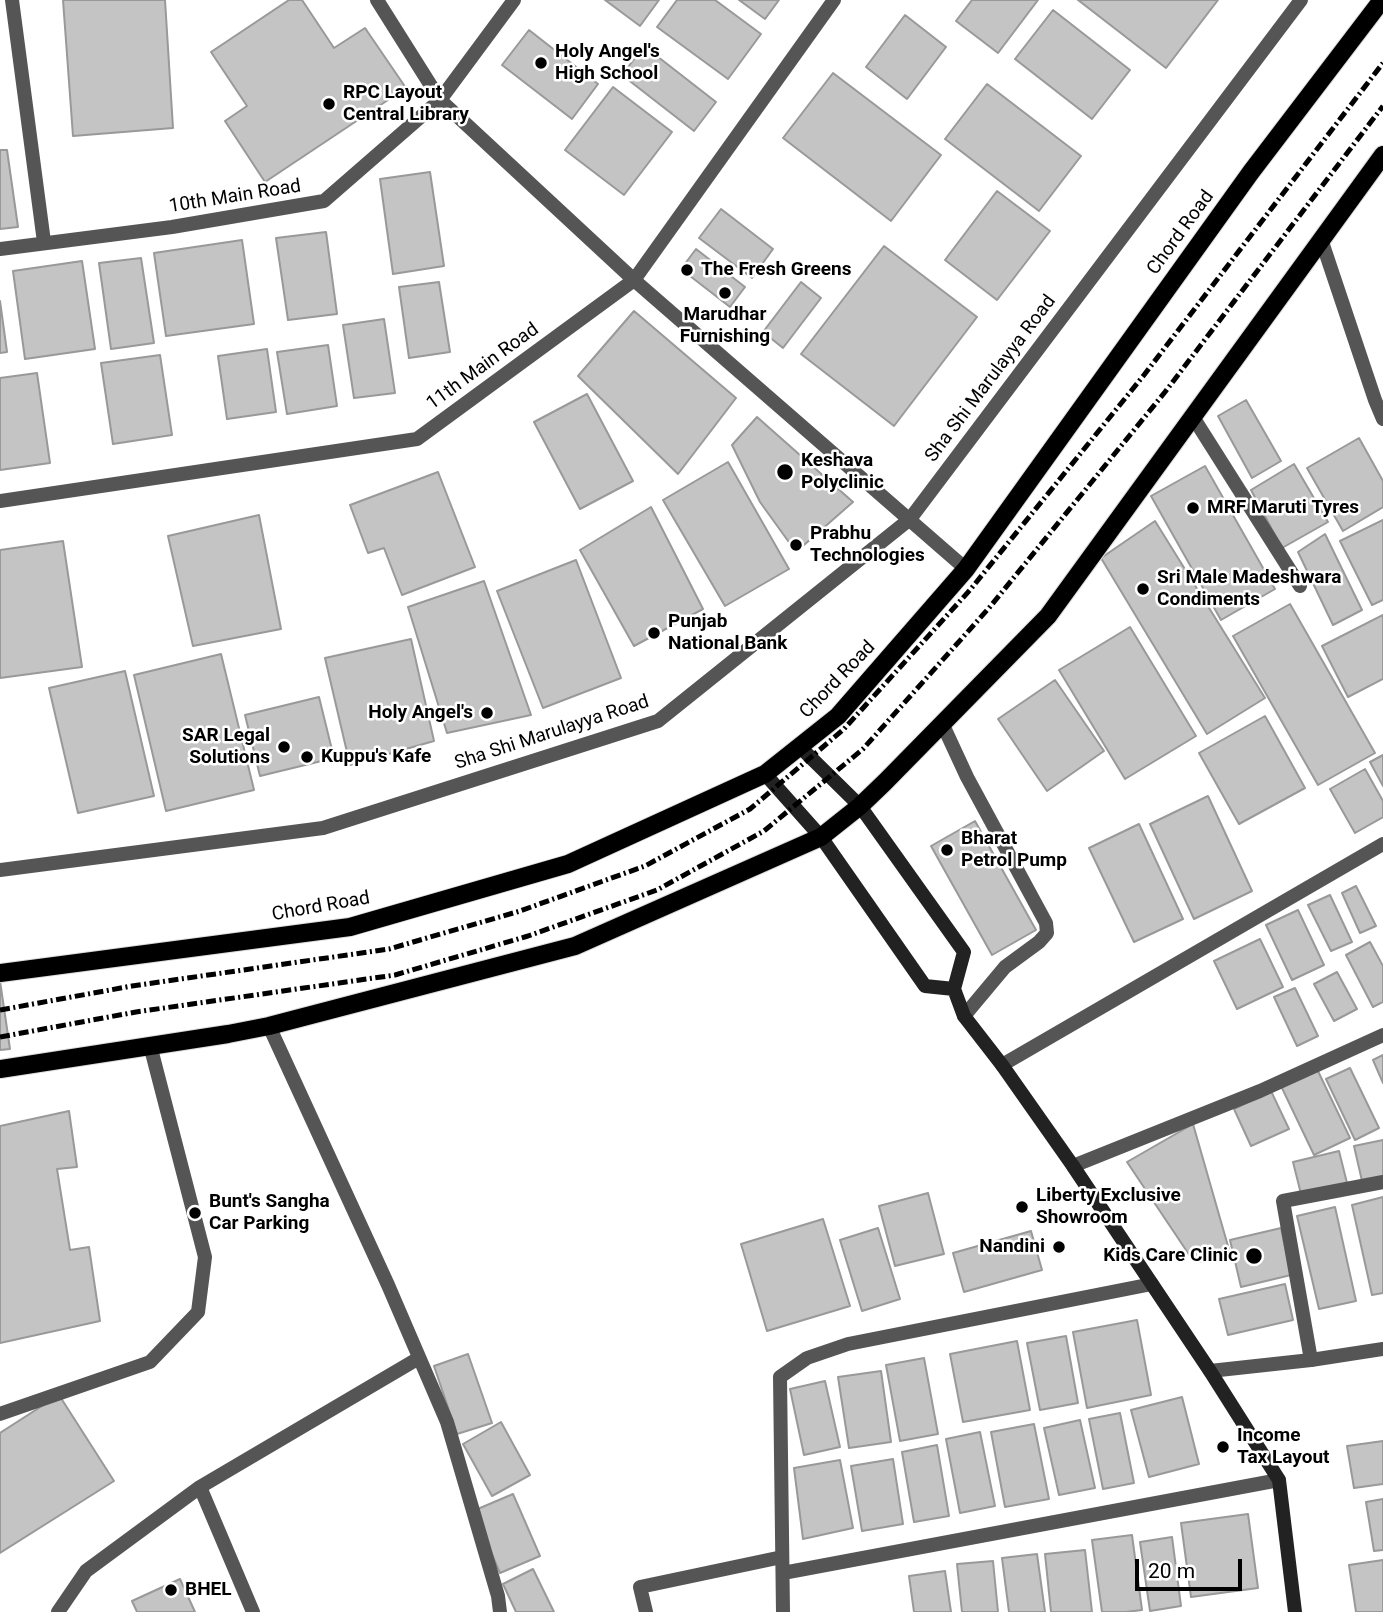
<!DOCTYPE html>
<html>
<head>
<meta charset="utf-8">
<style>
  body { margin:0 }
  #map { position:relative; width:1383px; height:1612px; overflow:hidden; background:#fff; font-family:Roboto,sans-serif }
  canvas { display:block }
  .scale { position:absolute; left:1135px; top:1559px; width:107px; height:32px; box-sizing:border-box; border:4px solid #000; border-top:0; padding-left:9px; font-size:21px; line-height:24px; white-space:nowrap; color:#000; -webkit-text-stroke:5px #fff; paint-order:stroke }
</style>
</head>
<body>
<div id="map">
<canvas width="1383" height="1612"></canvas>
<div class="scale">20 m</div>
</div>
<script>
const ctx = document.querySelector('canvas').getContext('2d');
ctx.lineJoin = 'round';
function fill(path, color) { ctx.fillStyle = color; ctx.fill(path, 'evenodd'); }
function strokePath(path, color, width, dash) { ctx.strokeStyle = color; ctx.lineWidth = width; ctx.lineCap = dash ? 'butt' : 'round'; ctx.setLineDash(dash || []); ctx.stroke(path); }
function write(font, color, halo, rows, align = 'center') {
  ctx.font = font + ' Roboto,sans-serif'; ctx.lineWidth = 5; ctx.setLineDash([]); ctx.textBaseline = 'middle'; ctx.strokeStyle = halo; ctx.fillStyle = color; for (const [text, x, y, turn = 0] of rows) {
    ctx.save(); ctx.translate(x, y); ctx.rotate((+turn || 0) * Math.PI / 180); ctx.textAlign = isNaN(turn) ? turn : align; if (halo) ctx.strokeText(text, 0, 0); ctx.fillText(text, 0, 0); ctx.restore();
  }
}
const building = new Path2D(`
  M63,0H165L173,128L73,136Z
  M289,0H302L334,48L365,28L406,88L265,182L225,121L247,106L211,52Z
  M605,0H659L640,26Z
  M677,0H715L761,34L728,79L657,27Z
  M739,0H779L765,19Z
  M972,0H1038L998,53L956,21Z
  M1078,0H1218L1166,68Z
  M1053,10L1130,70L1092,119L1015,59Z
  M905,15L946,47L907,99L866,67Z
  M529,30L598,84L572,119L502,65Z
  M644,46L716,102L694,131L622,75Z
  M833,73L941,155L891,221L783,138Z
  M987,84L1081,156L1039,211L945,139Z
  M613,87L672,132L624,195L565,150Z
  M0,150H7L18,227L0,229Z
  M430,172L444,266L393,274L380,179Z
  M997,191L1050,231L997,300L945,260Z
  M721,209L773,249L752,278L699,238Z
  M326,232L337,314L288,320L276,238Z
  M242,240L254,324L166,336L154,253Z
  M884,246L977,317L894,426L801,354Z
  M696,249L745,287L730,307L681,269Z
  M141,258L154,343L111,349L99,263Z
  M82,261L95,349L25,359L13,271Z
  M439,282L450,352L409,358L399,287Z
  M801,282L821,298L783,348L763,332Z
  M0,301L7,352L0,353Z
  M634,311L736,398L678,474L578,376Z
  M384,319L395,393L354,398L343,325Z
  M328,345L337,406L287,414L277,352Z
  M267,349L276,412L227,419L218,356Z
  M160,355L172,435L113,444L101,363Z
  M37,373L50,463L0,470V378Z
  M587,394L633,481L580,509L534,422Z
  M1246,400L1281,461L1252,478L1218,416Z
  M757,417L853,502L796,552L760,502L732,445Z
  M1359,438L1383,481V507L1343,531L1307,468Z
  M728,462L789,569L725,606L663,500Z
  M1294,464L1328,522L1282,548L1251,490Z
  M1205,466L1275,589L1221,620L1151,496Z
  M438,472L475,567L402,595L384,548L368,553L350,505Z
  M651,507L703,609L634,646L580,550Z
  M259,515L281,629L193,646L168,536Z
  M1383,520V600L1372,605L1340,541Z
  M1155,521L1265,698L1207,734L1101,558Z
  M1325,534L1362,610L1333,625L1298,552Z
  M63,541L82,667L0,678V550Z
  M576,560L621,678L543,708L497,591Z
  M484,581L531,715L447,733L408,607Z
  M1290,604L1375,753L1318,785L1233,636Z
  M1383,615V679L1348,697L1322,646Z
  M1130,627L1196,736L1125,779L1059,670Z
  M411,639L434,741L350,765L325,658Z
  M221,654L254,790L166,811L134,675Z
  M125,671L154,796L78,813L49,688Z
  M1055,680L1104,751L1047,791L998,719Z
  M319,697L334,758L260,776L245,715Z
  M1265,716L1305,788L1239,824L1199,753Z
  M1383,755V786L1370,762Z
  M1365,769L1383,801V817L1355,833L1330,789Z
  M1208,796L1252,891L1194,919L1150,824Z
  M975,821L1036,930L992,955L931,846Z
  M1139,824L1183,919L1134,942L1089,848Z
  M1356,886L1376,926L1360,933L1342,893Z
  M1330,895L1352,942L1331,951L1308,905Z
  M1298,910L1324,965L1292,980L1266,925Z
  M1260,939L1283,987L1237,1009L1214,961Z
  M1370,942L1383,966V1002L1373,1007L1346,955Z
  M1337,972L1357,1009L1334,1021L1314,984Z
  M0,981L10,1049L0,1050Z
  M1295,988L1318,1036L1297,1046L1274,997Z
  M1383,1055V1083L1373,1060Z
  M1350,1068L1379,1128L1355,1140L1326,1079Z
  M1317,1069L1350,1138L1314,1155L1281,1086Z
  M1271,1091L1289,1129L1251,1146L1234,1109Z
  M69,1111L77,1167L57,1169L70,1250L89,1247L100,1321L0,1343V1126Z
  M1193,1124L1232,1260L1194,1262L1127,1162Z
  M1383,1140V1177L1362,1181L1354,1146Z
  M1339,1151L1347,1183L1301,1194L1293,1162Z
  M928,1193L944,1254L895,1266L879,1206Z
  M1383,1197V1293L1372,1295L1352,1205Z
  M1335,1207L1356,1301L1319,1309L1297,1216Z
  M823,1219L850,1306L767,1331L741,1244Z
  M878,1228L900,1299L862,1311L840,1240Z
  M1281,1228L1291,1275L1241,1287L1230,1240Z
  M1031,1231L1042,1270L964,1292L953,1253Z
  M1285,1284L1293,1320L1228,1335L1219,1299Z
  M1137,1320L1151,1395L1087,1408L1073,1332Z
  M1066,1336L1078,1403L1040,1410L1027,1343Z
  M1017,1341L1030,1410L963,1422L950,1354Z
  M468,1354L492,1423L457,1434L434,1366Z
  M924,1358L938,1434L900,1441L886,1365Z
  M881,1371L891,1442L849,1448L838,1377Z
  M825,1381L840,1447L804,1455L790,1389Z
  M59,1395L114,1481L0,1553V1433Z
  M1182,1397L1199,1464L1149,1477L1131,1410Z
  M1120,1413L1134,1483L1103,1489L1089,1419Z
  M1080,1420L1095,1488L1059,1495L1044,1428Z
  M501,1422L530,1475L492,1496L463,1444Z
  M1034,1424L1049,1499L1005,1507L991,1432Z
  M980,1432L995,1506L960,1513L946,1439Z
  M1383,1441V1484L1354,1488L1347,1446Z
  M937,1445L949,1516L914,1522L902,1452Z
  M893,1459L903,1524L862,1531L851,1466Z
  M840,1460L853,1528L803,1539L794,1468Z
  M513,1494L540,1556L500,1573L473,1511Z
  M1383,1499V1550L1374,1551L1366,1502Z
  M1248,1514L1258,1588L1191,1597L1181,1523Z
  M1132,1535L1142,1610L1126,1612H1102L1092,1540Z
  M1172,1537L1181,1606L1150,1611L1140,1542Z
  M1085,1550L1092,1612H1051L1045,1554Z
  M1037,1554L1045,1612H1009L1002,1558Z
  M1383,1560V1612H1356L1349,1565Z
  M993,1561L998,1612H962L957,1564Z
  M533,1569L554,1612H516L503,1584Z
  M945,1571L951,1612H914L909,1576Z
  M180,1579L195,1612H137L132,1601Z`);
fill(building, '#c4c4c4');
strokePath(building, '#999', 2);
const primary = new Path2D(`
  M0,973L350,927L568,864L765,774L838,716L966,569L1251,172L1382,0
  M0,1069L228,1034L269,1026L575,946L821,837L860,806L885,782L1048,616L1383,155`);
strokePath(primary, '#dbdbdb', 20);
strokePath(new Path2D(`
  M1193,417L1300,586
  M942,723L967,777L1046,923L1047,933L1039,942L1005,967L964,1016
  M1311,1360L1283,1201L1383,1182
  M0,1414L150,1362L198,1312L205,1257L150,1045`), '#555', 14);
strokePath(new Path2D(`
  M12,0L44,242
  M377,0L440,100L634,280L966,569
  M1321,239L1375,400L1383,419
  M0,249L172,227L324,201L440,100L514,0
  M0,501L417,439L634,280L834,0
  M269,1026L388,1285L447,1422L498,1596L500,1612
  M1002,1065L1383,844
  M1073,1166L1260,1091L1383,1035
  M1210,1371L1311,1360L1383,1349
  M200,1487L253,1612
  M783,1573L1279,1480
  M58,1612L86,1571L200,1487L419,1358
  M646,1612L640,1587L782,1557
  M783,1612L780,1377L807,1358L848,1344L1152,1284`), '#555', 14);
strokePath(new Path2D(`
  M0,870L323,828L658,721L910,519L1301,0`), '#555', 14);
strokePath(new Path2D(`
  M800,747L860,806L964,952L954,989L964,1016L1002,1065L1073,1166L1210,1371L1279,1480L1295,1612
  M765,774L821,837L925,986L954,989`), '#222', 14);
strokePath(primary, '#000', 18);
strokePath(new Path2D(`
  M0,1010L132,986L389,949L520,911L645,866L750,809L844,729L970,590L1144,375L1383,63
  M0,1037L136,1012L395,975L528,936L657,890L764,831L863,749L989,608L1165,392L1383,106`), '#000', 5, [10, 3.5, 2, 3.5]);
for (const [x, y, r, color] of [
  [541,63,7,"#000"],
  [329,104,7,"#000"],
  [687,270,7,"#000"],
  [725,293,7,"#000"],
  [785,472,9,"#000"],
  [1193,508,7,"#000"],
  [796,545,7,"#000"],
  [1143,589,7,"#000"],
  [654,633,7,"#000"],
  [487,713,7,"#000"],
  [284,747,7,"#000"],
  [307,757,7,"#000"],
  [947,850,7,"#000"],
  [1022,1207,7,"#000"],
  [195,1213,7,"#000"],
  [1059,1247,7,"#000"],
  [1254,1256,9,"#000"],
  [1223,1447,7,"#000"],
  [171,1590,7,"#000"]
]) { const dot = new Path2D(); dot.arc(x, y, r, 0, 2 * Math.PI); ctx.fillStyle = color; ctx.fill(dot); strokePath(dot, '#fff', 2.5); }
write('bold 19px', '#000', '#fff', [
  ["Holy Angel's",555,52],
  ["High School",555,74],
  ["RPC Layout",343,93],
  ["Central Library",343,115],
  ["The Fresh Greens",701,270],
  ["Marudhar",725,315,"center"],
  ["Furnishing",725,337,"center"],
  ["Keshava",801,461],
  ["Polyclinic",801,483],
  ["MRF Maruti Tyres",1207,508],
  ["Prabhu",810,534],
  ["Technologies",810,556],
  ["Sri Male Madeshwara",1157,578],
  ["Condiments",1157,600],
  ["Punjab",668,622],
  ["National Bank",668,644],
  ["Holy Angel's",473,713,"right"],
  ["SAR Legal",270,736,"right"],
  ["Solutions",270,758,"right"],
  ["Kuppu's Kafe",321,757],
  ["Bharat",961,839],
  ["Petrol Pump",961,861],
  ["Liberty Exclusive",1036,1196],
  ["Showroom",1036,1218],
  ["Bunt's Sangha",209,1202],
  ["Car Parking",209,1224],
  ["Nandini",1045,1247,"right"],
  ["Kids Care Clinic",1238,1256,"right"],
  ["Income",1237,1436],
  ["Tax Layout",1237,1458],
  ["BHEL",185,1590]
], 'left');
write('19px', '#000', '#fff', [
  ["10th Main Road",235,197,-9],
  ["Chord Road",1181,233,-54],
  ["11th Main Road",483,367,-36],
  ["Sha Shi Marulayya Road",991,379,-53],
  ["Chord Road",838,680,-46],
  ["Sha Shi Marulayya Road",552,733,-18],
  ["Chord Road",321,907,-10]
]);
</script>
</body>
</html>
